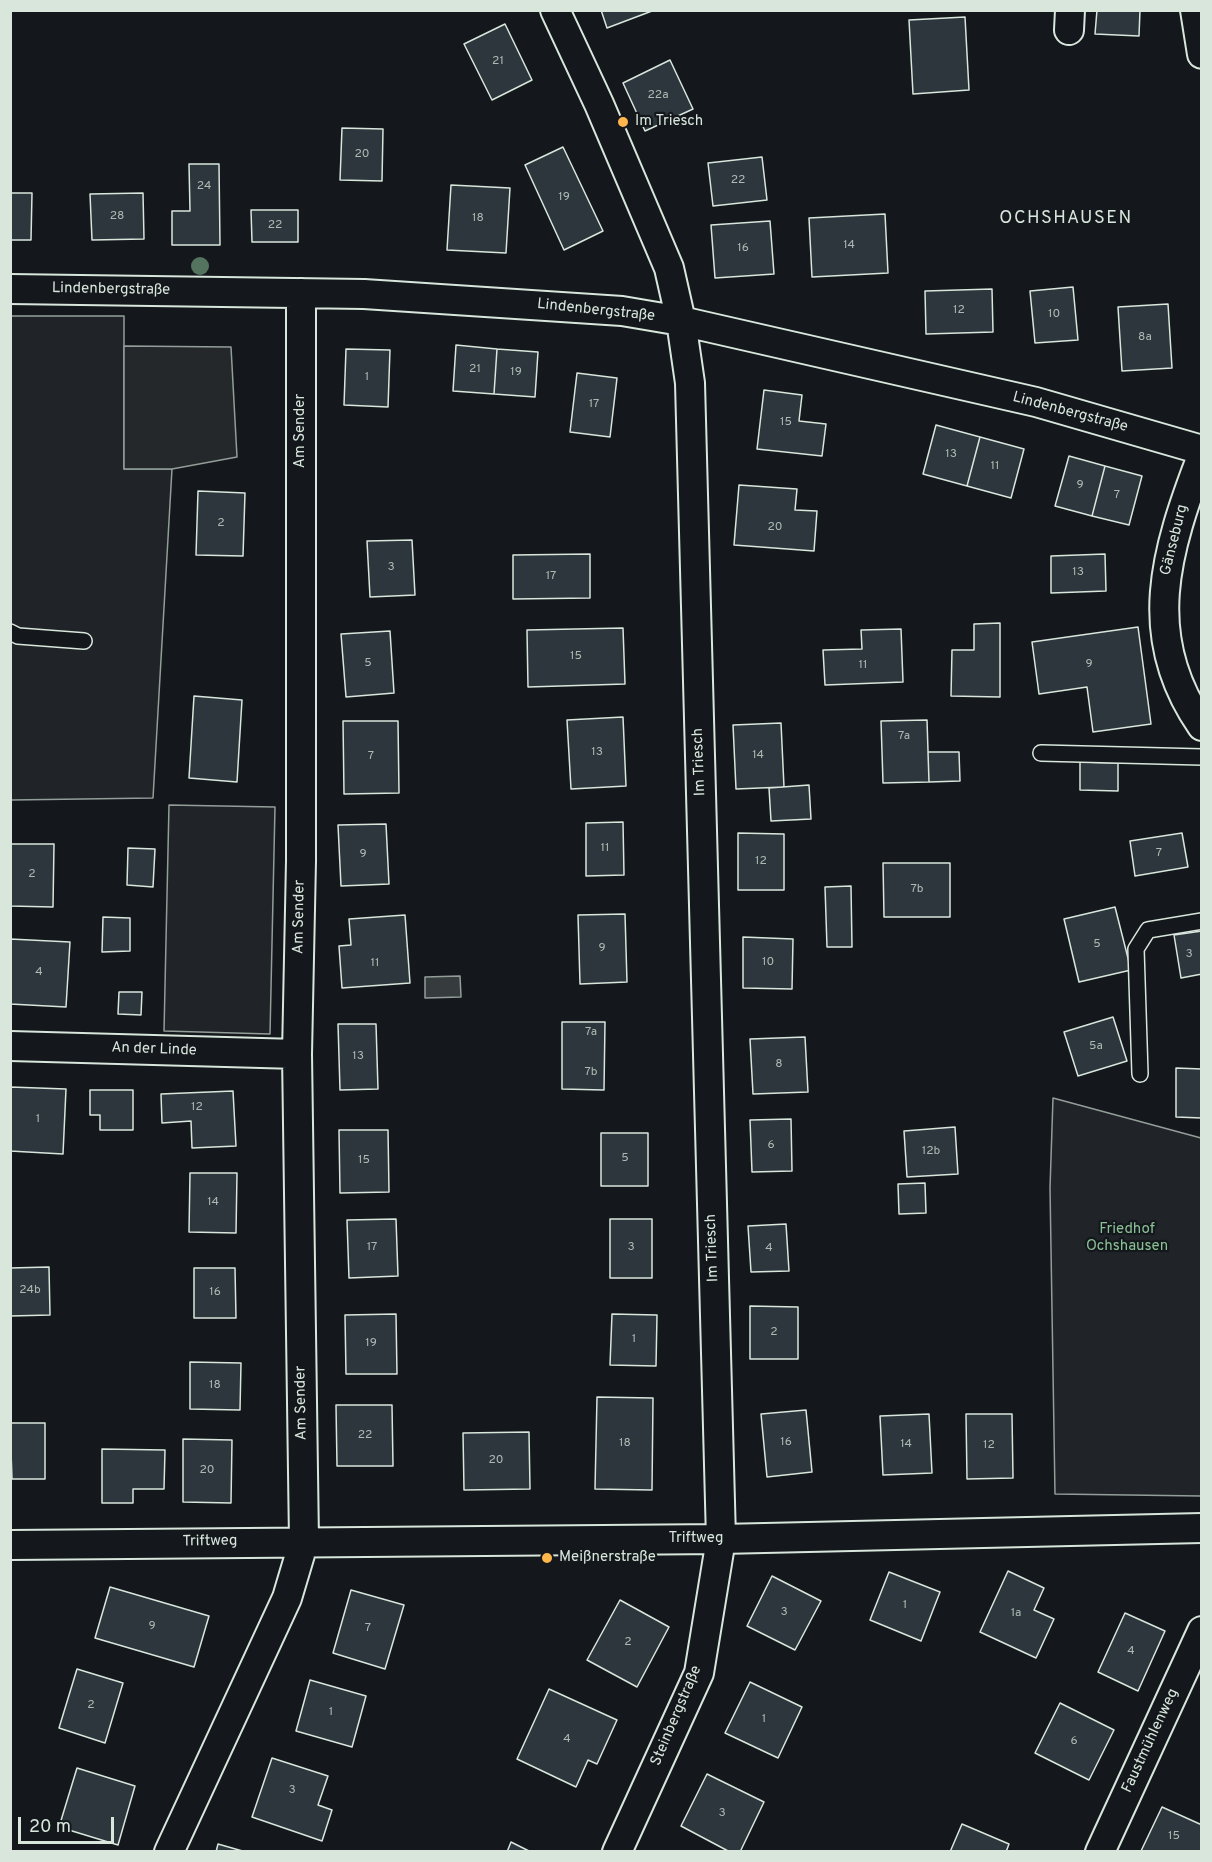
<!DOCTYPE html>
<html>
<head>
<meta charset="utf-8">
<style>
  body { margin:0 }
  #map { position:relative; width:1212px; height:1862px; overflow:hidden; background:#14181c; font-family:Overpass,sans-serif }
  canvas { display:block }
  .frame { position:absolute; inset:0; border:12px solid #d8e6dc; pointer-events:none }
  .scale { position:absolute; left:18px; top:1817px; width:96px; height:27px; box-sizing:border-box; border:3px solid #d8e6dc; border-top:0; padding-left:8px; font-size:18px; line-height:21px; white-space:nowrap; color:#d8e6dc; -webkit-text-stroke:4px #14181c; paint-order:stroke }
</style>
</head>
<body>
<div id="map">
<canvas width="1212" height="1862"></canvas>
<div class="frame"></div>
<div class="scale">20 m</div>
</div>
<script>
const ctx = document.querySelector('canvas').getContext('2d');
ctx.lineJoin = 'round';
function fill(path, color) { ctx.fillStyle = color; ctx.fill(path, 'evenodd'); }
function strokePath(path, color, width, dash) { ctx.strokeStyle = color; ctx.lineWidth = width; ctx.lineCap = dash ? 'butt' : 'round'; ctx.setLineDash(dash || []); ctx.stroke(path); }
function write(font, color, halo, rows, align = 'center') {
  ctx.font = font + ' Overpass,sans-serif'; ctx.lineWidth = 4.5; ctx.setLineDash([]); ctx.textBaseline = 'middle'; ctx.strokeStyle = halo; ctx.fillStyle = color; for (const [text, x, y, turn = 0] of rows) {
    ctx.save(); ctx.translate(x, y); ctx.rotate((+turn || 0) * Math.PI / 180); ctx.textAlign = isNaN(turn) ? turn : align; if (halo) ctx.strokeText(text, 0, 0); ctx.fillText(text, 0, 0); ctx.restore();
  }
}
const green = new Path2D(`
  M10,316H124V469H172L153,798L11,800Z
  M169,805L275,807L270,1034L164,1031Z
  M1053,1098L1201,1138V1496L1055,1494L1050,1188Z`);
fill(green, '#202428');
strokePath(green, '#939e99', 1.5);
const parking = new Path2D(`
  M124,346L231,347L237,457L172,469H124Z`);
fill(parking, '#24282b');
strokePath(parking, '#939e99', 1.5);
const water = new Path2D(`
  M460,976L461,997L425,998V977Z`);
fill(water, '#363b3e');
strokePath(water, '#939e99', 1.5);
const building = new Path2D(`
  M601,10H652V11L607,28Z
  M1097,10H1140L1139,36L1095,34Z
  M965,17L969,90L913,94L909,20Z
  M505,24L532,80L492,100L464,44Z
  M670,60L693,109L645,131L623,83Z
  M342,128L383,129L382,181L340,180Z
  M563,147L603,231L564,250L525,165Z
  M762,157L767,200L713,206L708,163Z
  M189,164H219L220,245H172V211H190Z
  M451,185L510,188L506,253L447,250Z
  M10,193H32L31,240H10Z
  M143,193L144,239L92,240L90,194Z
  M251,210H298V242H252Z
  M885,214L888,273L812,277L809,218Z
  M770,221L774,274L715,278L711,225Z
  M1073,287L1078,340L1035,343L1030,291Z
  M992,289L993,332L926,334L925,291Z
  M1168,304L1172,368L1122,371L1118,307Z
  M456,345L497,349L494,394L453,391Z
  M346,349L390,350L388,407L344,405Z
  M497,349L538,352L535,397L494,394Z
  M577,373L617,378L610,437L570,432Z
  M764,390L802,395L799,421L826,424L822,456L757,449Z
  M936,425L980,437L967,486L923,474Z
  M980,437L1024,449L1011,498L967,486Z
  M1069,456L1105,466L1092,516L1055,506Z
  M1105,466L1142,476L1129,525L1092,516Z
  M739,485L797,489L795,510L817,511L814,551L734,545Z
  M198,491L245,493L243,556L196,555Z
  M412,540L415,595L370,597L367,541Z
  M590,554V598L513,599V555Z
  M1105,554L1106,591L1051,593V556Z
  M1000,623V697L951,696L952,650H974V624Z
  M1138,627L1151,724L1093,732L1087,687L1039,694L1032,642Z
  M623,628L625,684L528,687L527,630Z
  M901,629L903,682L825,685L823,650L862,649L861,630Z
  M390,631L394,693L346,697L341,634Z
  M194,696L242,700L237,782L189,778Z
  M623,717L626,786L571,789L567,720Z
  M927,720L929,782L883,783L881,721Z
  M343,721H398L399,793L344,794Z
  M781,723L784,787L736,789L733,725Z
  M928,752H959L960,781L929,782Z
  M1080,762L1118,763V791L1080,790Z
  M809,785L811,819L771,821L769,788Z
  M623,822L624,875L586,876V823Z
  M386,824L389,884L341,886L338,825Z
  M738,833L784,834V890H738Z
  M1182,833L1188,867L1135,876L1130,841Z
  M10,844H54L53,907L10,906Z
  M128,848L155,849L153,887L127,885Z
  M883,863H950V917H884Z
  M851,886L852,947H827L825,887Z
  M1115,907L1131,970L1079,982L1064,919Z
  M625,914L627,982L580,984L578,915Z
  M405,915L410,983L342,988L339,946L351,945L349,919Z
  M103,917L130,918V951L102,952Z
  M1202,931V974L1181,978L1174,935Z
  M743,937L793,939L792,989L743,988Z
  M10,939L70,942L66,1007L10,1004Z
  M119,992H142L141,1015L118,1014Z
  M1113,1017L1127,1061L1078,1076L1064,1032Z
  M562,1022H605L604,1090L562,1089Z
  M338,1024H376L378,1089L340,1090Z
  M805,1037L808,1092L753,1094L750,1039Z
  M1176,1068L1202,1069V1118L1176,1117Z
  M10,1087L66,1089L63,1154L10,1151Z
  M90,1090H133V1130H100V1115H90Z
  M233,1091L236,1146L192,1148L191,1121L162,1123L161,1094Z
  M791,1119L792,1171L752,1172L750,1120Z
  M955,1127L958,1174L907,1177L904,1131Z
  M339,1130H388L389,1192L340,1193Z
  M601,1133H648V1186H601Z
  M190,1173H237L236,1233L189,1232Z
  M925,1183L926,1213L899,1214L898,1184Z
  M396,1219L398,1276L349,1278L347,1220Z
  M610,1219H652V1278H610Z
  M786,1224L789,1271L751,1272L748,1226Z
  M49,1267L50,1315L10,1316V1268Z
  M194,1268H235L236,1318H194Z
  M750,1306L798,1307V1359H750Z
  M396,1314L397,1374H346L345,1315Z
  M612,1314L657,1315L656,1366L610,1365Z
  M190,1362L241,1363L240,1410L190,1409Z
  M597,1397L653,1398L652,1490L595,1489Z
  M336,1405H392L393,1466H337Z
  M806,1410L812,1472L767,1477L761,1414Z
  M929,1414L932,1473L883,1475L880,1416Z
  M966,1414H1012L1013,1478L967,1479Z
  M10,1423H45V1479H12Z
  M529,1432L530,1489L464,1490L463,1433Z
  M183,1439L232,1440L231,1503L183,1502Z
  M102,1449L165,1450L164,1489H133V1503H102Z
  M1008,1571L1044,1588L1034,1610L1054,1619L1036,1658L980,1632Z
  M889,1572L940,1592L921,1641L870,1620Z
  M772,1576L821,1601L795,1650L747,1626Z
  M110,1587L209,1616L194,1667L95,1638Z
  M351,1590L404,1605L385,1669L333,1653Z
  M620,1600L669,1627L637,1687L587,1660Z
  M1125,1613L1165,1631L1138,1691L1098,1672Z
  M77,1669L123,1683L105,1743L59,1728Z
  M310,1680L366,1696L352,1747L296,1731Z
  M750,1682L802,1707L778,1758L725,1733Z
  M549,1689L617,1720L597,1764L588,1760L576,1787L517,1759Z
  M1060,1703L1114,1730L1089,1780L1035,1753Z
  M272,1758L328,1776L318,1805L332,1810L322,1841L252,1817Z
  M77,1768L135,1786L118,1845L59,1827Z
  M707,1774L764,1802L740,1852H730L681,1826Z
  M1162,1807L1202,1825L1201,1852L1141,1851Z
  M962,1824L1009,1844L1006,1852H950Z
  M511,1842L531,1852H507Z
  M218,1844L246,1852H216Z`);
fill(building, '#2c363c');
strokePath(building, '#d8e6dc', 1.5);
const service = new Path2D(`
  M10,632L18,636L84,641
  M1041,753L1202,757
  M1140,1074L1136,949L1148,930L1202,921`);
const minor = new Path2D(`
  M555,10L599,104L669,268L681,321L690,383L721,1539L699,1673L617,1852
  M1195,10L1202,54
  M1069,30L1070,10
  M10,289L364,294L622,311L681,321L1036,402L1202,450
  M1202,456C1166,550 1139,636 1202,726
  M10,1046L297,1054
  M10,1545L721,1539L1202,1528
  M169,1852L287,1598L304,1541L297,1054L301,861V293
  M1100,1852L1202,1631`);
strokePath(service, '#d8e6dc', 18);
strokePath(minor, '#d8e6dc', 32);
strokePath(service, '#14181c', 15);
strokePath(minor, '#14181c', 28);
ctx.fillStyle = '#55745f';
for (const [x, y] of [
  [200,266]
]) { ctx.beginPath(); ctx.arc(x, y, 9, 0, 2 * Math.PI); ctx.fill(); }
for (const [x, y, r, color] of [
  [623,122,6,"#ffb74d"],
  [547,1558,6,"#ffb74d"]
]) { const dot = new Path2D(); dot.arc(x, y, r, 0, 2 * Math.PI); ctx.fillStyle = color; ctx.fill(dot); strokePath(dot, '#14181c', 2); }
write('12px', '#adbab4', null, [
  ["21",498,62],
  ["22a",658,96],
  ["20",362,155],
  ["22",738,181],
  ["24",204,187],
  ["19",564,198],
  ["28",117,217],
  ["18",478,219],
  ["22",275,226],
  ["14",849,246],
  ["16",743,249],
  ["12",959,311],
  ["10",1054,315],
  ["8a",1145,338],
  ["21",475,370],
  ["19",516,373],
  ["1",367,378],
  ["17",594,405],
  ["15",786,423],
  ["13",951,455],
  ["11",995,467],
  ["9",1080,486],
  ["7",1117,496],
  ["2",221,524],
  ["20",775,528],
  ["3",391,568],
  ["13",1078,573],
  ["17",551,577],
  ["15",576,657],
  ["5",368,664],
  ["9",1089,665],
  ["11",863,666],
  ["7a",904,737],
  ["13",597,753],
  ["14",758,756],
  ["7",371,757],
  ["11",605,849],
  ["7",1159,854],
  ["9",363,855],
  ["12",761,862],
  ["2",32,875],
  ["7b",917,890],
  ["5",1097,945],
  ["9",602,949],
  ["3",1189,955],
  ["10",768,963],
  ["11",375,964],
  ["4",39,973],
  ["7a",591,1033],
  ["5a",1096,1047],
  ["13",358,1057],
  ["8",779,1065],
  ["7b",591,1073],
  ["12",197,1108],
  ["1",38,1120],
  ["6",771,1146],
  ["12b",931,1152],
  ["5",625,1159],
  ["15",364,1161],
  ["14",213,1203],
  ["17",372,1248],
  ["3",631,1248],
  ["4",769,1249],
  ["24b",30,1291],
  ["16",215,1293],
  ["2",774,1333],
  ["1",634,1340],
  ["19",371,1344],
  ["18",215,1386],
  ["22",365,1436],
  ["16",786,1443],
  ["18",625,1444],
  ["14",906,1445],
  ["12",989,1446],
  ["20",496,1461],
  ["20",207,1471],
  ["1",905,1606],
  ["3",784,1613],
  ["1a",1016,1614],
  ["9",152,1627],
  ["7",368,1629],
  ["2",628,1643],
  ["4",1131,1652],
  ["2",91,1706],
  ["1",331,1713],
  ["1",764,1720],
  ["4",567,1740],
  ["6",1074,1742],
  ["3",292,1791],
  ["3",722,1814],
  ["15",1174,1837]
]);
write('15px', '#d8e6dc', '#14181c', [
  ["Im Triesch",635,122],
  ["Meißnerstraße",559,1558]
], 'left');
write('15px', '#d8e6dc', '#14181c', [
  ["Lindenbergstraße",111,290,1],
  ["Lindenbergstraße",596,311,6],
  ["Lindenbergstraße",1070,413,15],
  ["Am Sender",301,431,-90],
  ["Gänseburg",1175,540,-76],
  ["Im Triesch",700,762,-92],
  ["Am Sender",300,917,-89],
  ["An der Linde",154,1050,2],
  ["Im Triesch",713,1248,-92],
  ["Am Sender",302,1403,-91],
  ["Triftweg",696,1539],
  ["Triftweg",210,1542,-1],
  ["Steinbergstraße",677,1716,-67],
  ["Faustmühlenweg",1151,1741,-65]
]);
write('15px', '#8ac095', '#14181c', [
  ["Friedhof",1127,1230],
  ["Ochshausen",1127,1247]
]);
ctx.letterSpacing = '1.5px';
write('18px', '#d8e6dc', '#14181c', [
  ["OCHSHAUSEN",1066,219]
]);
ctx.letterSpacing = '0px';
</script>
</body>
</html>
